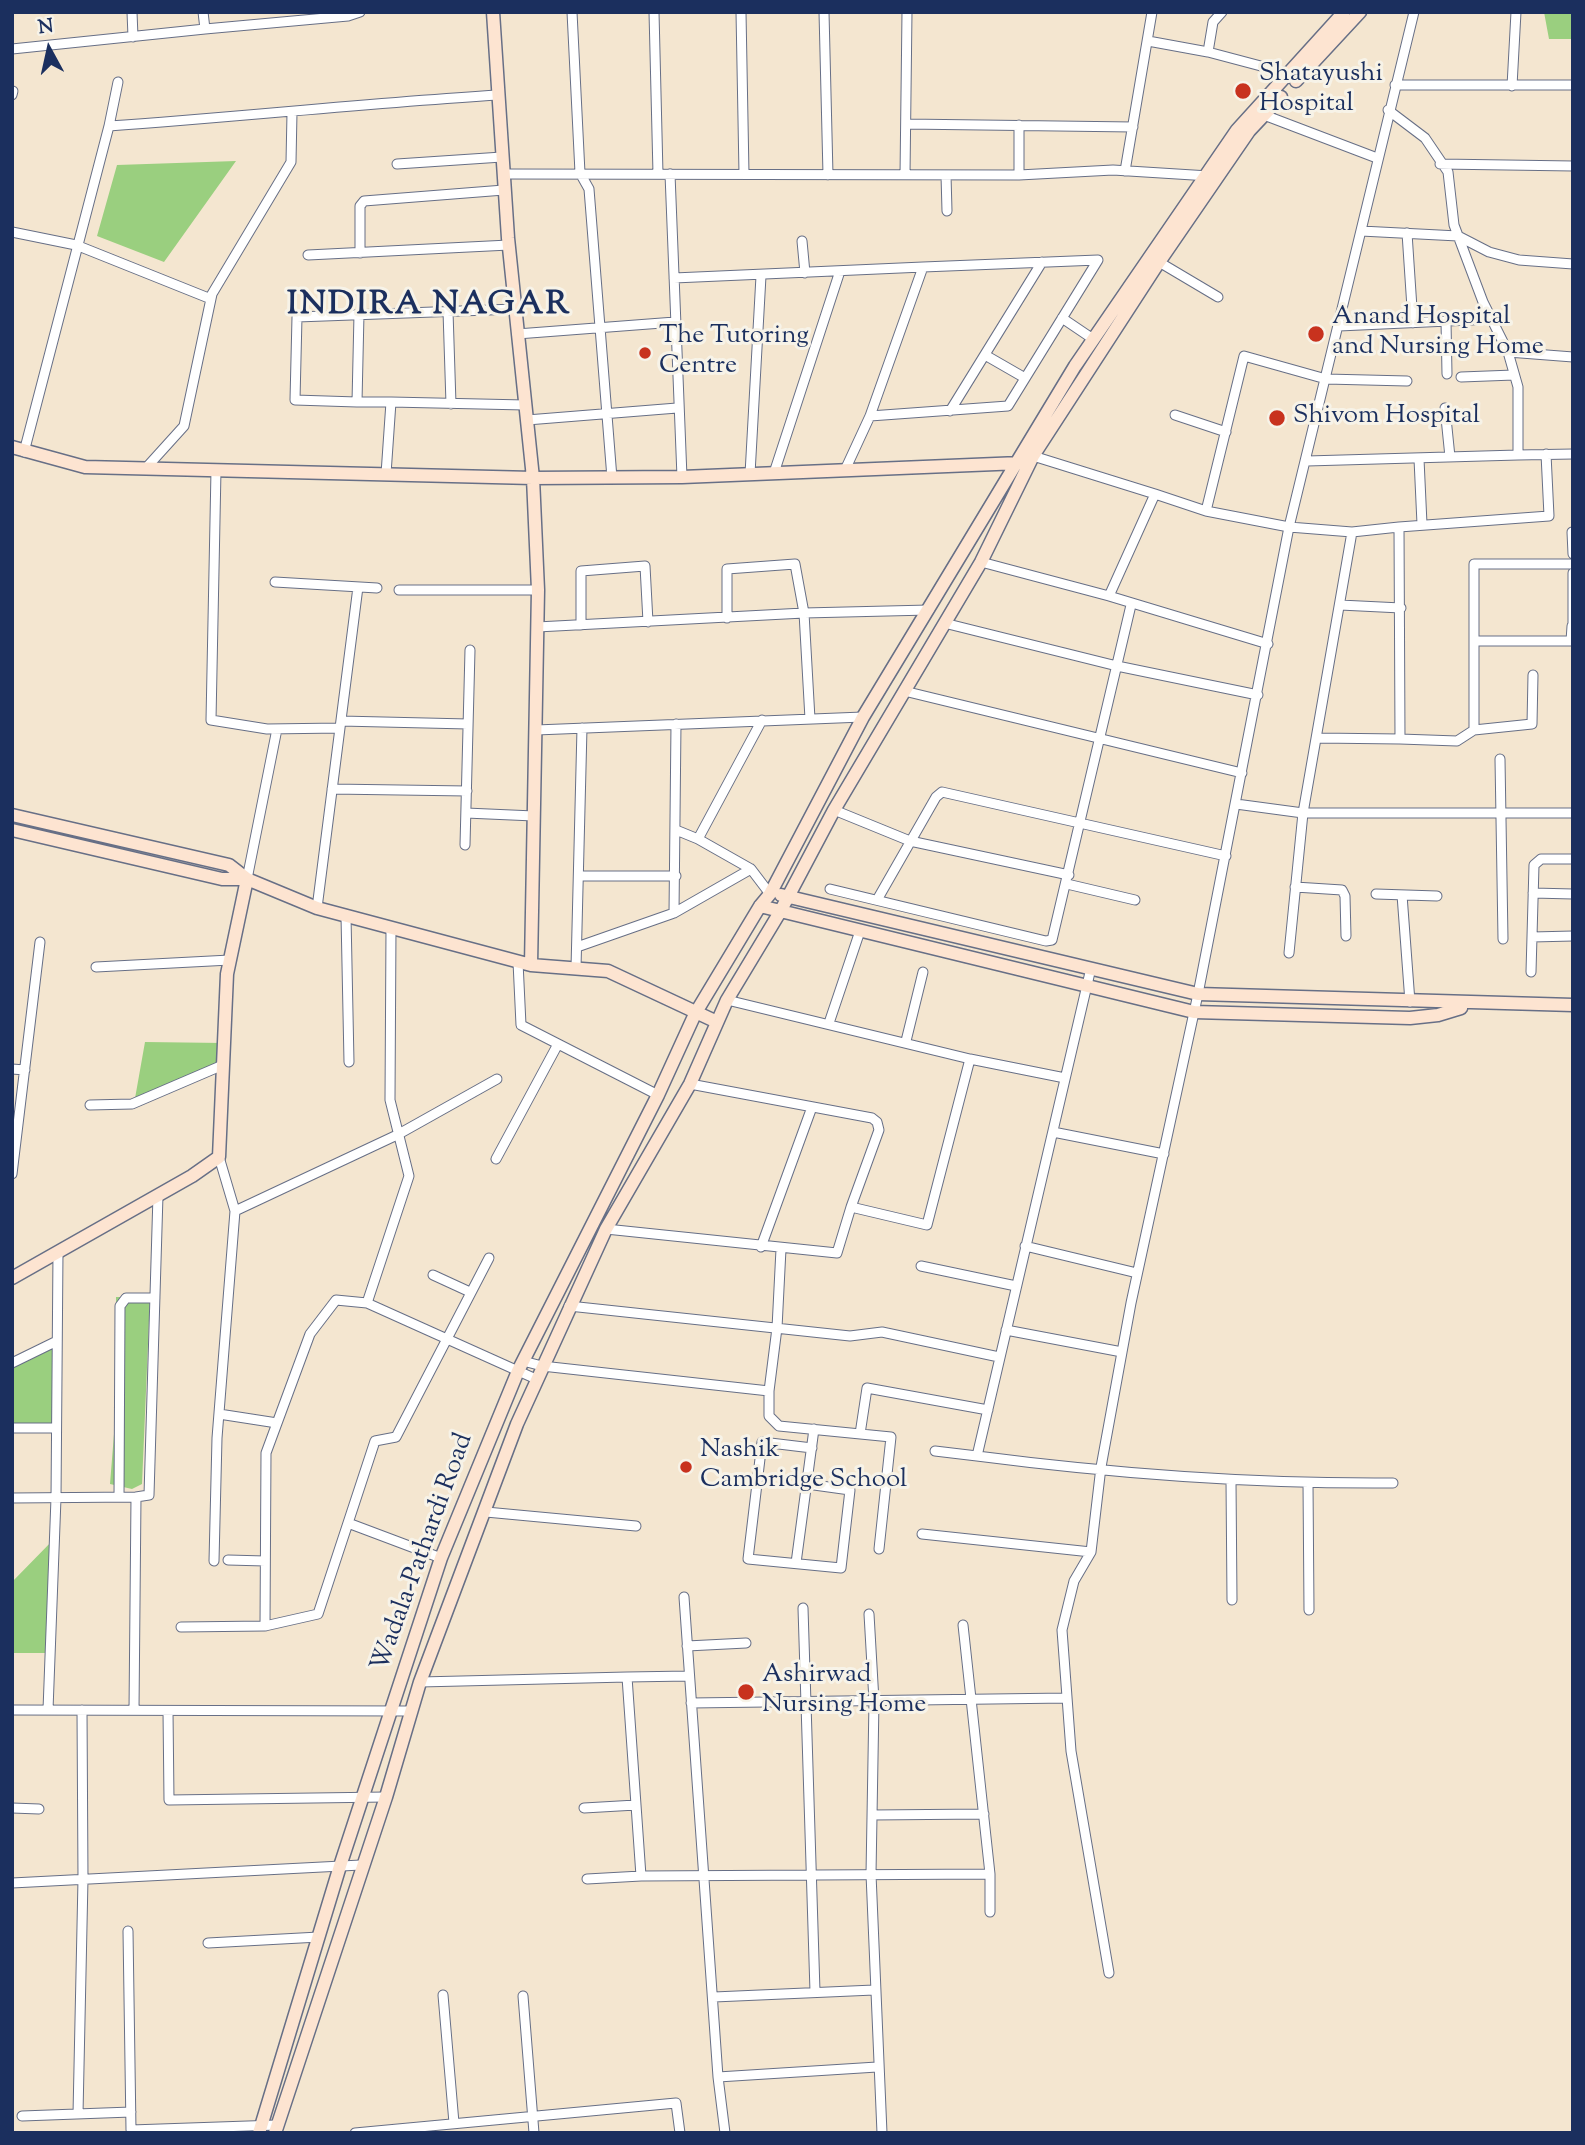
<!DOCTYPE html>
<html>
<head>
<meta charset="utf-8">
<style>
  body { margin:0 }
  #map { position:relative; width:1585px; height:2145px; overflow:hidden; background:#f4e6d0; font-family:"Sorts Mill Goudy",serif }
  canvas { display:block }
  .frame { position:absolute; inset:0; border:14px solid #1b2f5e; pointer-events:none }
  .north { position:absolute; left:14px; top:14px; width:70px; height:70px; -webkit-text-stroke:5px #f7f3e8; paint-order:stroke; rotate:352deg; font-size:19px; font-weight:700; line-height:28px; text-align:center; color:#1b2f5e }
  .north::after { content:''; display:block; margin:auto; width:24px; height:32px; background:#1b2f5e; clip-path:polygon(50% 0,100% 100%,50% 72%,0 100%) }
</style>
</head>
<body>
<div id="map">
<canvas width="1585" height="2145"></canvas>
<div class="frame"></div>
<div class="north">N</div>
</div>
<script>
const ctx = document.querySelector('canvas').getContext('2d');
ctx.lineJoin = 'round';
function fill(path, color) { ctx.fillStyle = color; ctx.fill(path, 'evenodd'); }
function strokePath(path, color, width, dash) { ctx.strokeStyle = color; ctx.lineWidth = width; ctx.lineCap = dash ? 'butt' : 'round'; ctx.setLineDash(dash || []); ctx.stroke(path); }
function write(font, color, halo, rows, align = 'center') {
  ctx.font = font + ' "Sorts Mill Goudy",serif'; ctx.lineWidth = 6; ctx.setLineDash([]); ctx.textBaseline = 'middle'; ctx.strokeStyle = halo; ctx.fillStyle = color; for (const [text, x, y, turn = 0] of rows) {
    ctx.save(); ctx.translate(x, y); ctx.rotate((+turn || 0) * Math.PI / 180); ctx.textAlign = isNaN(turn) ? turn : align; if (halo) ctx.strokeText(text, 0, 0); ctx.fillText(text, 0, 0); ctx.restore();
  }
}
fill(new Path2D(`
  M1544,12H1573V39H1549Z
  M236,161L164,262L97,236L117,165Z
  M145,1042L224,1043L223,1065L134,1104Z
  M116,1297H150L142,1484L132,1489L110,1484L116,1409Z
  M57,1341L56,1428H12V1363Z
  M55,1538L51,1653H12V1582Z`), '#9acf7f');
const street = new Path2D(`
  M132,12L133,37
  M203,12L205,29L348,16L360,12
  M572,12L580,173L589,189L612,478
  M654,12L658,174
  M741,12L744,174
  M824,12L828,175
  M1222,12L1213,22L1208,52L1291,74
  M1148,41L1208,52
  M12,49L205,29
  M1395,85H1573
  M1512,86L1516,12
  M12,95L13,91
  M1264,115L1377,158
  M906,124L1133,127
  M1019,125V175
  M109,126L118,82
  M397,164L502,157
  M1440,164L1573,166
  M1125,171L1152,12
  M504,174L1019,175L1113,170L1209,176
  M670,174L682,477
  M905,175L907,12
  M946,175L947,211
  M1361,231L1458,236L1489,252L1519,260L1573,264
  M12,232L76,245L211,299
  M1407,233L1413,323
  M802,241L805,273
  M360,253V206L364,201L504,190
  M308,255L509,245
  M1159,262L1218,297
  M674,278L923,267L870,416L845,470
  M448,311L451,404
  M359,314L357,402H391L386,474
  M1062,318L1093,339
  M1446,321L1447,374
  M1339,326L1492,319
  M517,334L675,322
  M1508,352L1573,357
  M985,355L1025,378
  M1461,377L1514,375
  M357,402L295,400L297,317L515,309
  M391,402L525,405
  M1445,408L1450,457
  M950,411L1042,262
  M1175,415L1226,432
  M870,416L1008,406L1098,260L923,267
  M527,420L677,408
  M24,452L109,126C239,117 368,103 498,95
  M1518,455L1573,454
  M1033,456L1155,494
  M1419,459L1422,524
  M1307,461L1518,455V387L1508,352L1483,302L1454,225L1448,172L1425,138L1388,110
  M146,468L184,426L212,294L291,162L292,113
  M216,470L211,720L267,729L340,728
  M774,473L840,271
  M750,474L761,276
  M1206,511L1289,527L1414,12
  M1399,527L1549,516L1546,454
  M1572,532L1573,554
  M981,562L1109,596
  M1573,573V626
  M275,582L377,588
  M399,590H538
  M1340,605L1401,608
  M727,618V569L795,564L804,613L810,719
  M944,623L1117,666L1258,695
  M581,625V571L645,566L648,622
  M537,627L804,613L929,610
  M1474,641H1571L1572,626
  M1268,644L1109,596L1155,494L1206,511L1244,356L1326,379L1407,381
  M904,691L1242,773
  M341,721L468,724
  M536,730L863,717
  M1474,730L1532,724L1533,675
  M1318,738L1400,739L1399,527L1352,532
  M1400,739L1457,741L1474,730V564H1573
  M1500,759L1503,939
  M332,789L467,791
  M834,810L910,841L1069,875
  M466,813L534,816
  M676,830L698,839
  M465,845L470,650
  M751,869L698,839L762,720
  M579,876H676
  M247,879L277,729
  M1067,884L1135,900
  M1295,887L1342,890L1345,896L1346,936
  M830,889L1046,941L1052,940L1131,605
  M1533,893L1573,894
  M1376,894L1437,896
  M1402,895L1410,1002
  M877,900L936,797L942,792L1226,856
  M317,908L358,587
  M674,913L676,724
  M346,916L349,1062
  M1532,937L1573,936
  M577,947L674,913L751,869L770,894
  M1289,953L1303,813H1573
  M518,962L521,1025L658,1095
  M96,967L230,960
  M576,968L582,728
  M1091,968L977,1456C1116,1474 1253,1484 1393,1483
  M1531,972L1534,865L1541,859H1573
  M727,1000L970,1059L1065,1078
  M829,1023L860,931
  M906,1041L923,972
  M12,1069L25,1070
  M690,1084L872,1118L877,1122L879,1130L851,1207
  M90,1105L132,1104L223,1065
  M1053,1132L1164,1154
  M496,1159L558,1044
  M12,1174L40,942
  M235,1211L397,1135L497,1079
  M606,1229L837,1253L851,1207L927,1225L970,1059
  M1025,1246L1137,1273
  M761,1247L812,1107
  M921,1266L1016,1286
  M433,1275L470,1292
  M367,1303L409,1176L390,1100L391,928
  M569,1306L850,1336L882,1332L999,1357
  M1006,1330L1122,1352
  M523,1361L542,1366L769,1391V1416L779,1426L891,1437L879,1549
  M12,1363L57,1341
  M769,1391L777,1328L781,1249
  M219,1414L277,1423
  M12,1428H56
  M860,1434L867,1388L988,1410
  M935,1451L977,1456
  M1231,1481L1232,1600
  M1308,1483L1309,1610
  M807,1484L850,1490L841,1568L748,1559L762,1442L812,1448
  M119,1497L120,1306L126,1298H155
  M136,1497L149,1495L158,1195
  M12,1498L136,1497L134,1710
  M486,1512L636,1526
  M348,1523L441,1558
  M922,1534L1091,1552
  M228,1560L265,1561
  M214,1561L217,1438L235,1211L219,1157
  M796,1563L814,1429
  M684,1597L718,2077L877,2067
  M803,1608L815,1992
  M869,1614L874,1701L871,1874L882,2133
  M963,1625L990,1874V1912
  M265,1626L266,1453L310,1334L336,1300L367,1303L536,1379
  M181,1627L265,1626L318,1614L375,1441L396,1437L489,1258
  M687,1646L746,1643
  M627,1677L689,1676
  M420,1682L627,1677L641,1876L990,1874
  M691,1703L1067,1698
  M12,1710L410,1711
  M48,1710L56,1498L58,1252
  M168,1711L169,1800L386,1797
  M12,1808L39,1809
  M584,1808L636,1805
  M872,1815L984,1814
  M587,1879L641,1876
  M12,1883L361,1865
  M128,1931L131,2130L277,2125
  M208,1943L319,1937
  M1109,1973L1071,1751L1062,1630L1074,1581L1091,1552L1101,1467L1131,1303L1198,994L1289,527L1352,532L1303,813L1236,804
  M443,1995L454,2123
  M523,1996L534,2133
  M714,1997L874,1990
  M718,2077L725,2133
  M78,2114L83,1879L82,1710
  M22,2116L131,2112
  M355,2133L676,2103L680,2133`);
const secondary = new Path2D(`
  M493,12L508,238L533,478L538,590L531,965
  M1296,81L1360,12
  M12,447L85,467L533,478L682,477L1020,463
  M12,815L229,865L247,879L317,908L531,965L608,971L717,1022
  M12,830L222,879H246
  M781,895L1198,994L1573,1005
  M760,906L1194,1012L1410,1018L1438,1015L1461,1008
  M12,1278L192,1176L219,1157L227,974L247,879
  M259,2133L340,1866L441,1558L518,1371L658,1095L695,1014L760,906L770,894L863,717L1075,366L1237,130L1344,12
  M275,2133L386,1797L420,1682L517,1424L606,1229L690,1084L727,1000L780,912L834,810L981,562L1033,456L1159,262L1249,131L1281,97`);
strokePath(street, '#676f86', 11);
strokePath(secondary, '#676f86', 15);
strokePath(street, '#fff', 9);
strokePath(secondary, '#fde4d1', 12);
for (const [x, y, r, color] of [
  [1243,91,9,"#c8321e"],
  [1316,334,9,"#c8321e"],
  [645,353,7,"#c8321e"],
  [1277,418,9,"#c8321e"],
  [686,1467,7,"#c8321e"],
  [746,1692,9,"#c8321e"]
]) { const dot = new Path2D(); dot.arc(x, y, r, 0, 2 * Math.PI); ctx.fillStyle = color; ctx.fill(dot); strokePath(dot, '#f7f3e8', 2.5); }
write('26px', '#1b2f5e', '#f7f3e8', [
  ["Shatayushi",1259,76],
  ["Hospital",1259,106],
  ["Anand Hospital",1332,319],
  ["and Nursing Home",1332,349],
  ["The Tutoring",659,338],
  ["Centre",659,368],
  ["Shivom Hospital",1293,418],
  ["Nashik",700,1452],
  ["Cambridge School",700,1482],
  ["Ashirwad",762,1677],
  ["Nursing Home",762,1707]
], 'left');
write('26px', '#1b2f5e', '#f7f3e8', [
  ["Wadala-Pathardi Road",424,1553,-70]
]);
ctx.letterSpacing = '2px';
write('bold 33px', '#1b2f5e', '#f7f3e8', [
  ["INDIRA NAGAR",429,307]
]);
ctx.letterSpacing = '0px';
</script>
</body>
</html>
